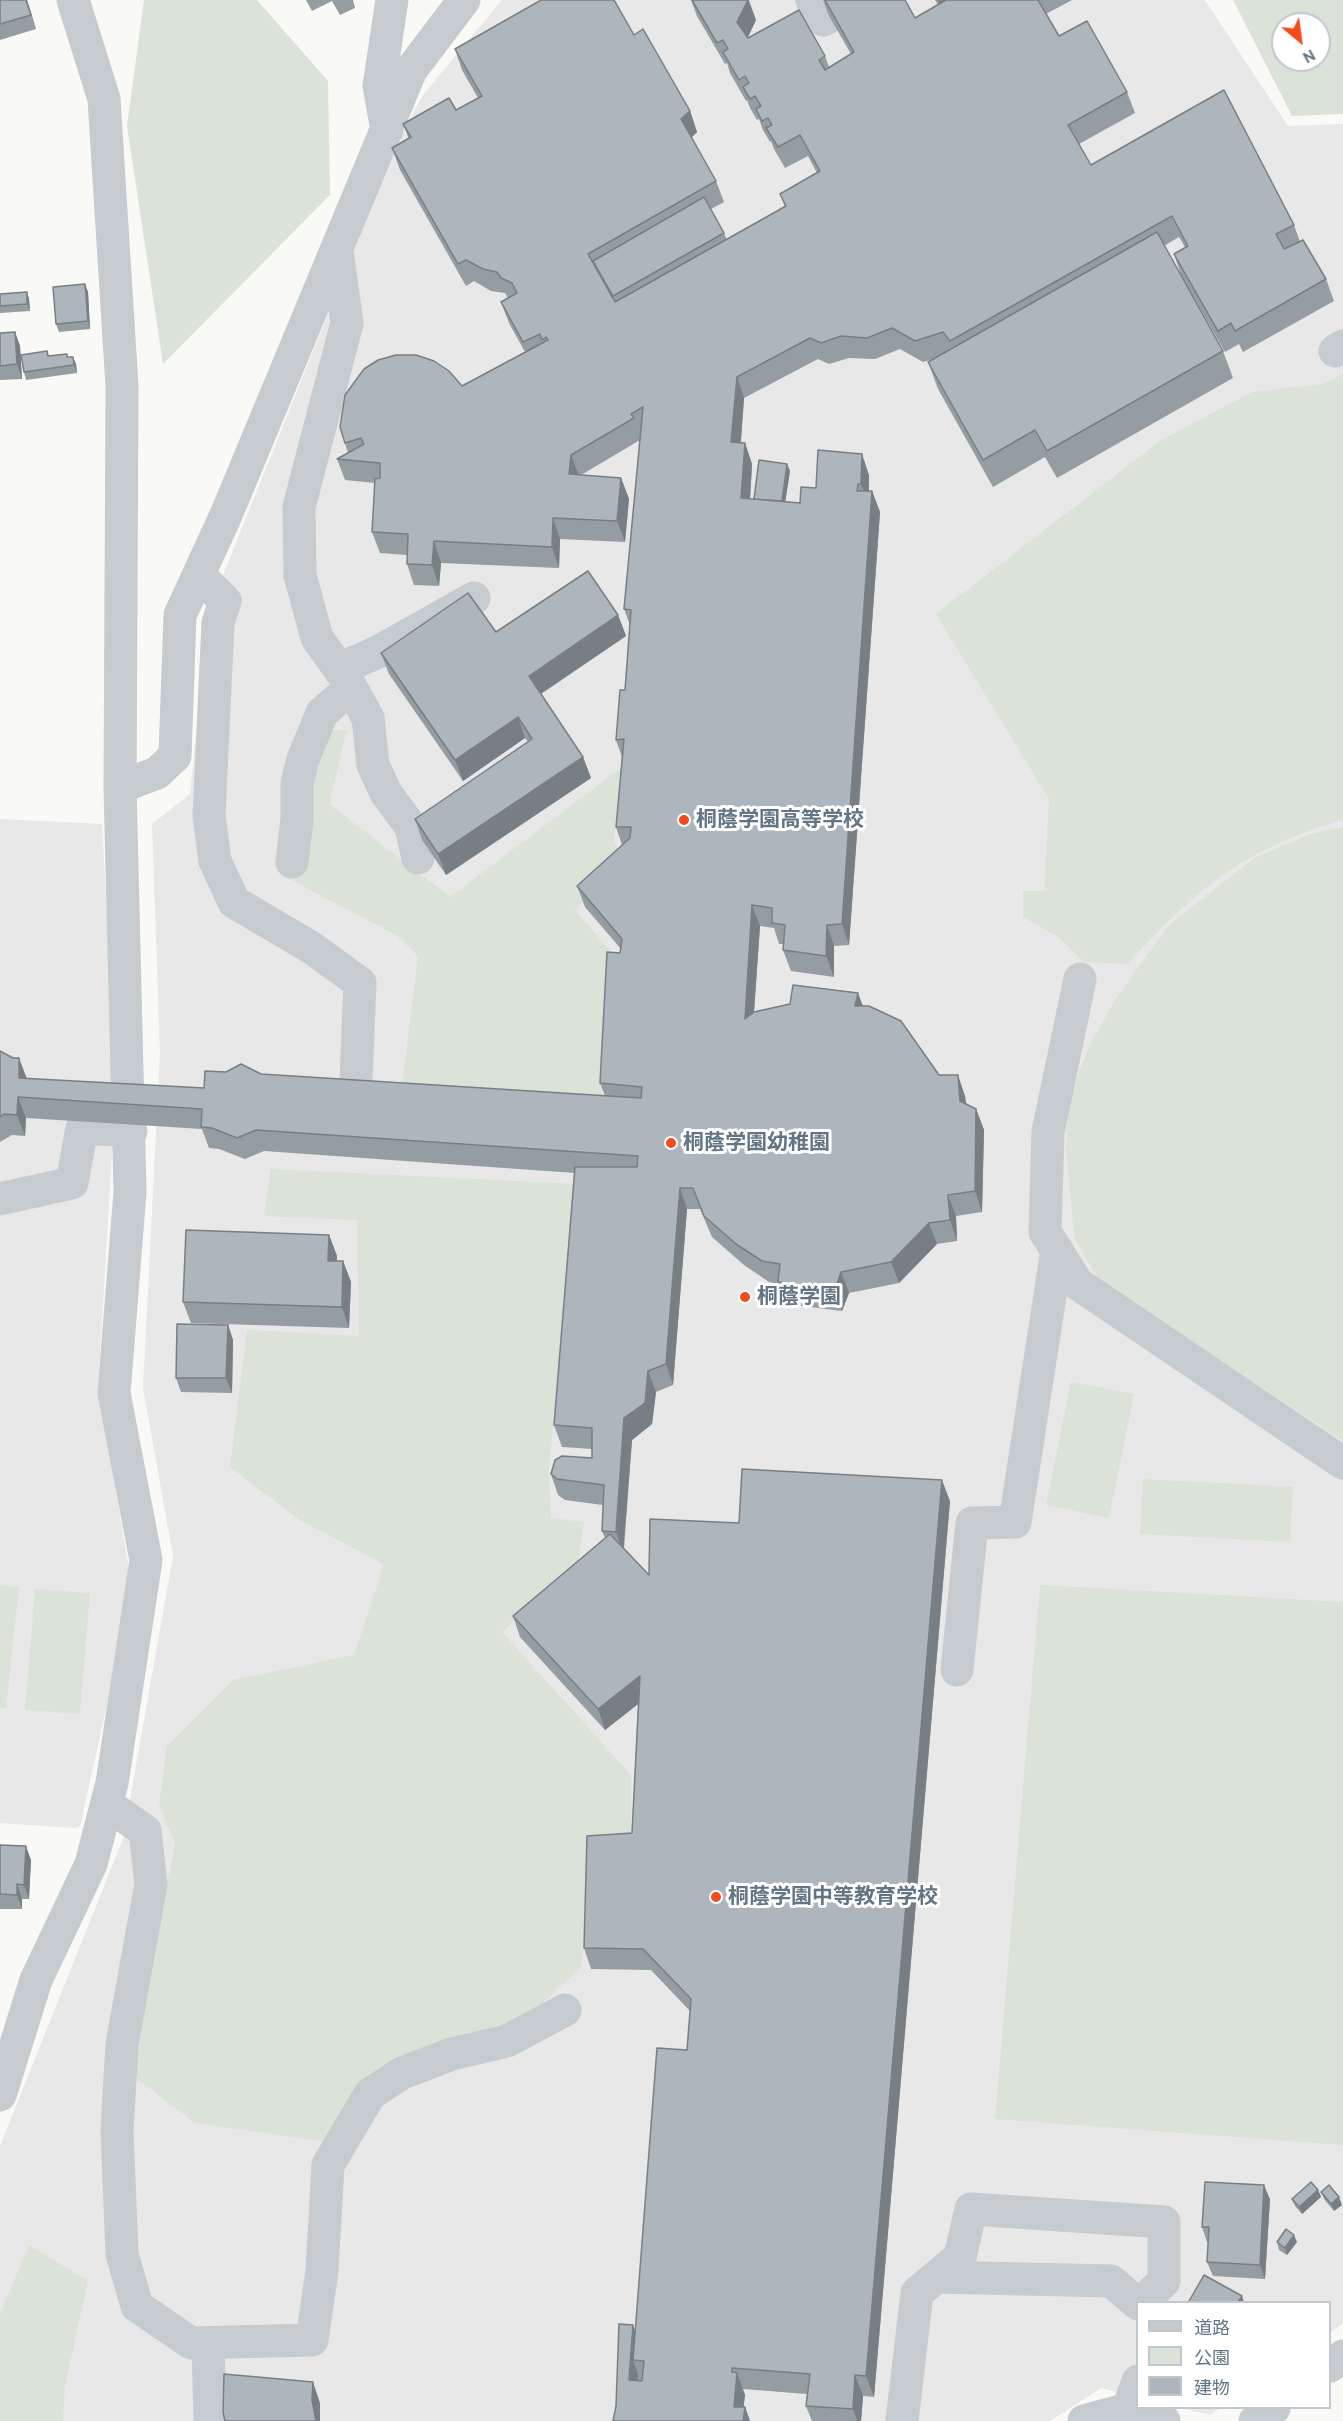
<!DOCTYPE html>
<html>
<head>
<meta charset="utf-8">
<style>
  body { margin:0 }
  #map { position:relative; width:1343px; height:2421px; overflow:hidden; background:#f9f9f6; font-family:Cabin,"Noto Sans JP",sans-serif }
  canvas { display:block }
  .legend { position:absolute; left:1136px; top:2301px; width:195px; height:108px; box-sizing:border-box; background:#fff; border:2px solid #c0c8ce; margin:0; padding:8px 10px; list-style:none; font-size:18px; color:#617584 }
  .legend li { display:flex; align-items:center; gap:12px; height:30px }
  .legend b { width:30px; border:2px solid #c0c8ce }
  .north { position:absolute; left:1271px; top:12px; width:60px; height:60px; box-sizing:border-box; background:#fff; border:2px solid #c0c8ce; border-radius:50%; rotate:151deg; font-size:16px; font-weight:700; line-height:24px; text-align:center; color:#617584 }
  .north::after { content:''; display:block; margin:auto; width:21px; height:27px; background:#f44b1b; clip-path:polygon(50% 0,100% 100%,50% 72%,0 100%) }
</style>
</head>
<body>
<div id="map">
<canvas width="1343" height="2421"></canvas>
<ul class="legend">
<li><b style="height:8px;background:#c6cbcf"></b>道路</li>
<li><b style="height:16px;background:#dbe2d7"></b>公園</li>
<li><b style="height:16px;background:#acb6bc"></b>建物</li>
</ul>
<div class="north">N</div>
</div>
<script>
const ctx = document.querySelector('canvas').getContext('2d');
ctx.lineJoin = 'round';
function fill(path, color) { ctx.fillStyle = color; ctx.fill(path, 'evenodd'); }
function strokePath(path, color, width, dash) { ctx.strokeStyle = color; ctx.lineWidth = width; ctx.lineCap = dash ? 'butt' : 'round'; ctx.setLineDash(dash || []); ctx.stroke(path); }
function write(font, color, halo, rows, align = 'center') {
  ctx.font = font + ' Cabin,"Noto Sans JP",sans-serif'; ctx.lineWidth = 6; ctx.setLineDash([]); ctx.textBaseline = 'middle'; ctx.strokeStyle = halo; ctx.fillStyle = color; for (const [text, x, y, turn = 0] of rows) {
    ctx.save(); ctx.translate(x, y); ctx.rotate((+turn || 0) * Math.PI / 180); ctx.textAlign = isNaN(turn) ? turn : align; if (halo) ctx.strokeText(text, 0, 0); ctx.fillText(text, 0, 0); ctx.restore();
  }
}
fill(new Path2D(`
  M502,0H1205L1288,126L1343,124V2323L1330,2333V2302H1138L1137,2397L1101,2388L1050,2421H0V2146L123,1839L173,1556L143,1388L160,1052L152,824L190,794L209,610L393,152L422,96Z
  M0,819L102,824L116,1087L98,1386L129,1569L107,1705L80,1826L75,1828L0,1823Z
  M1181,2408H1220L1210,2415Z`), '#e7e8e7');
fill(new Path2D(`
  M144,0H257L328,81L330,195L163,364L127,126Z
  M1233,0H1343V114L1292,116ZM1283,24H1319V60H1283Z
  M1343,374V820C1245,848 1195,889 1128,964L1084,962L1060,938L1023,917V891H1044L1049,799L936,614L1160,441L1252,392L1323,384Z
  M322,730H347L329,804L450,897L621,768L614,843L626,859L575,910L623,966L607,977L602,1105L401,1093L418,956L396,935L293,881L301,864Z
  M1343,827V1441L1099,1280L1074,1237L1066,1148L1069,1100L1089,1046L1117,997L1169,925L1256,857L1308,835Z
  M271,1169L574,1184L549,1471L551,1518L584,1522L578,1562L502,1632L631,1775V1843L589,1855L582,1966L510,2034L389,2073L334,2143L195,2123L130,2073L175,1844L159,1804L167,1746L233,1680L354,1655L384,1564L300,1520L230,1467L247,1330L359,1336L357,1220L264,1216Z
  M1071,1382L1134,1394L1109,1518L1046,1505Z
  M1143,1479L1293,1487L1290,1542L1140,1534Z
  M0,1585L19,1587L6,1708H0Z
  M1040,1585L1343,1602V2145L995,2119Z
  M35,1589L90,1593L80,1714L25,1710Z
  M29,2245L88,2281L65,2386L63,2421H0V2314Z`), '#dbe2d7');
strokePath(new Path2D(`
  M812,0L823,20L859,0
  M387,130L379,86L392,0
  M337,251L347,323L299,507L300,575L317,638L347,680L368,718L373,765L386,793L411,827L418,858
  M1335,351L1343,346
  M199,575L225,601L218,623L209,815L215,861L234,902L312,948L360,983L356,1080
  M339,669L378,652L474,598
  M120,787L157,773L175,756L180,615L226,515L411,70L464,0
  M292,862L297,819V783L303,759L322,713L351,688
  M1080,979L1048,1132L1045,1232L1078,1284L1343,1463
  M0,1199L72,1183L82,1128L131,1131
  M957,1670L972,1523L1015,1522L1057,1250
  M107,1804L145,1831L151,1884L122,2044L117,2130L122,2254L137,2306L191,2343L312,2340L322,2271L328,2165L370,2094L402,2073L452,2054L507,2041L565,2010
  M0,2095L36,1980L91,1864L112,1783L146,1560L114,1393L130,1192L120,787L122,386L104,99L73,0
  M936,2277L1111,2281L1138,2304
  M208,2343L210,2421
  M1330,2366L1343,2356
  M1128,2409L1138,2381
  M902,2421L917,2293L960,2257L971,2209L1164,2222V2281L1142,2302
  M1084,2421L1128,2409L1164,2421
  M1255,2421L1274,2408`), '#c6cbcf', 33);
fill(new Path2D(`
  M0,0H27L36,29L0,40Z
  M306,0H353L355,8L340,15L332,1L312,11Z
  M691,0H749L756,20L748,37L825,56L829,67L851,54L829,16L823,0H905L915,18L938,5L935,0H1072L1046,14L1059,36L1127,92L1135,113L1079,144L1091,165L1294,225L1300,242L1326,279L1334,301L1243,352L1239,344L1225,352L1181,275L1174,254L1185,247L1179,237L1164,246L1223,351L1233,378L1057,478L1045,457L993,487L938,389L928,362L933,359L923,362L900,349L875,359L849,358L829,364L818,359L744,398L741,443H745L752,464L750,499H754L787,464L790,471L785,502L800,503L816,488L869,475V491H872L880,512L849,945L834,946V977L791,971L783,950L784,944H779L774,928L760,926L754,1012L863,1006L939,1075L965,1096L966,1104L976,1109L984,1130L982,1212L956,1216L957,1241L937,1244L899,1283L849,1293L842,1311L786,1304L779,1284L769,1282L744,1265L712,1237L700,1209H687L673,1385L656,1392L652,1424L632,1440L624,1549L649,1575L739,1523L950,1501L874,2397L863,2396L861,2421H812L806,2406L807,2394L743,2389L745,2395L743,2407H745L750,2421H613L633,2325L635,2333L687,2050L690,2011L651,1970L591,1969L584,1948L632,1833L638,1704L605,1730L520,1637L513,1616L605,1538L602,1531L603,1505L565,1500L558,1495L551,1474L592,1458V1449L562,1447L554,1425L575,1173L264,1151L245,1159L219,1149L209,1148L202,1129L26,1118L25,1136L12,1135L0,1142V1051L27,1079L204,1088L261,1074L605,1096L600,1083L621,949L585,907L577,886L622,845L616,827L622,757L616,740L625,690L630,625L624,609L640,440L581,475L621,478L629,499L625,542L560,539L559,568L441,563L439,586L414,585L407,564V555L380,553L372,532L375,483L345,480L337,459L348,453L345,443L462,386L525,352L509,323L501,302L508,298L505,293L491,291L474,281L466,286L400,170L392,148L409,139L403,124L456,110L478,98L462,70L455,49L634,35L690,111L697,132L692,137L716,181L724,202L711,209L724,233L727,240L785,207L780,194L817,173L808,156L785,168L774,149L771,141L770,142L763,130L759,119L757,120L750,108L747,100L746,101L730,73L727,63L725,64L697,16Z
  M85,284L88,292L90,329L59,332L56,324Z
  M27,292L29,299L30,311L0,313V294Z
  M15,332L20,346L22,379L0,380V333Z
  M47,351L49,356L68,357L76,364L77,373L26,380L24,372Z
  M618,615L626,636L541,694L583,757L591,778L446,875L422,840L415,819L528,742L525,738L463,781L389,674L381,653L496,632Z
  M329,1235L337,1256L336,1261H343L351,1282L349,1328L191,1323L183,1302Z
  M228,1325L233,1340L232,1393L181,1392L176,1378Z
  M0,1845L31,1860L29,1899H22V1909H0Z
  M1318,2190L1321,2197L1302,2214L1295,2206L1292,2199Z
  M1321,2192L1342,2205L1334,2211L1324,2199Z
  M1270,2199L1265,2279L1213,2276L1207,2262L1208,2242H1207L1202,2227Z
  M1277,2242H1297L1287,2255L1279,2250Z`), '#949da2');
fill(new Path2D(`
  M26,0H27L36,29L31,15Z
  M748,0L756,20L745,43L737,22Z
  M938,0H946L944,15Z
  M690,111L697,132L689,140L681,119Z
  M85,284L88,292L90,329L88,321Z
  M27,292L29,299L30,311L27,304Z
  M15,332L20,346L22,379L17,364Z
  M73,357L76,364L77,373L74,365Z
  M737,377L744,398L739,463L731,442Z
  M745,443L752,464L749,519L741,498Z
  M862,454L869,475V505L861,484Z
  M571,455L579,476L569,474Z
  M787,464L790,471L784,510L781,503Z
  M621,478L629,499L625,542L617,521Z
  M872,491L880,512L849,945L842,924Z
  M553,518L560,539L559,568L552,547Z
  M434,541L441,563L439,586L432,565Z
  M618,615L626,636L536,697L529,676Z
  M518,717L525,738L463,781L455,760Z
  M583,757L591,778L446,875L438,854Z
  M752,905L760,926L752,1040L745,1019Z
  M827,925L834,946V977L826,956Z
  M858,993L866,1014L855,1006Z
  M19,1058L27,1079L26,1099L19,1078Z
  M958,1075L965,1096L968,1122L960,1101Z
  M18,1097L26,1118L25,1136L17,1115Z
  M976,1109L984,1130L982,1212L975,1191Z
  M680,1188L687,1209L673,1385L666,1364Z
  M948,1195L956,1216L957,1241L950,1220Z
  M929,1223L937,1244L899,1283L891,1262Z
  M329,1235L337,1256L336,1282L328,1261Z
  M343,1261L351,1282L349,1328L342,1307Z
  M841,1272L849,1293L842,1311L835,1290Z
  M228,1325L233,1340L232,1393L226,1378Z
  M648,1371L656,1392L652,1424L632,1440L623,1553L616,1532L624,1418Z
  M942,1480L950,1501L874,2397L866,2376Z
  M640,1676L647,1697L605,1730L598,1709Z
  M26,1846L31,1860L29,1899L24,1885Z
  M17,1884L22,1899V1909L17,1895Z
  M1264,2185L1270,2199L1265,2279L1260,2265Z
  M1318,2190L1321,2197L1302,2214L1299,2207Z
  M1339,2197L1342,2205L1334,2211L1331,2204Z
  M1294,2235L1297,2242L1287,2255L1285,2248Z
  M1242,2296L1244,2302H1238Z
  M633,2325L640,2346L633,2360L638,2374L636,2401L629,2380Z
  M732,2368L736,2379L737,2373L745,2395L742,2421L734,2407Z
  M855,2375L863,2396L861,2421H857L853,2409Z
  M313,2382L320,2403V2421H316L312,2400Z
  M745,2407L750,2421H743Z`), '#787f84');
const building = new Path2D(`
  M0,0H26L31,15L0,24Z
  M541,0H614L634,35L643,29L690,111L681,119L716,181L588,254L615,302L786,206L780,194L820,171L800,135L778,147L766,128L772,125L768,118L762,121L756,109L761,106L755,96L750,99L743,87L749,83L745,76L739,80L723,52L728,49L723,40L717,43L692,0H748L737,22L748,38L799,10L825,56L819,60L825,70L854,52L825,0H905L915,18L946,0H1038L1059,36L1087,21L1127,92L1068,125L1091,165L1224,90L1294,225L1276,234L1284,249L1303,240L1326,279L1235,331L1231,323L1218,331L1174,254L1188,246L1172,216L950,341L943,332L915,341L892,328L867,338L841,336L821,343L810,338L737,377L731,442L745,443L741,498L800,503L801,487L816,488L818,450L862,454L861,484H858L857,491H872L842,924L827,925L826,956L783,950L785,925L772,923V908L752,905L745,1019L754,1012L790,1004L793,985L858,993L855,1006H869L901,1021L939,1075H958L960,1101L976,1109L975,1191L948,1195L950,1220L929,1223L891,1262L841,1272L835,1290L778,1282L780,1264L762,1261L736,1244L704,1216L693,1188H680L666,1364L648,1371L645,1403L624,1418L616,1532L602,1531L604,1485L557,1479L551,1474L555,1460L562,1456L592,1458V1428L554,1425L575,1167H637L638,1156L256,1130L237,1138L212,1128L201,1127L202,1109L18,1097L17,1115L4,1114L0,1117V1051L13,1058H19V1078L204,1088L205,1071L226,1072L241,1064L261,1074L641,1098L642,1087L600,1083L607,952L620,953L622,939L577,886L630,838L631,827H616L624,739L616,740L620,690H625L631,610L624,609L643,407L631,414L634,418L571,455L569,474L621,478L617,521L553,518L552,547L434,541L432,565L407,564L408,534L372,532L375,479L380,478V463L337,459L364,444L361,438L345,443L340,427L345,395L364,369L378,360L396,355H416L434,361L449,371L462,386L548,340L546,337L542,340L540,334L523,342L501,302L517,293L512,283L501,278L497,272L483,269L466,260L458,264L392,148L411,137L403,124L449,98L456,110L482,96L455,49Z
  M704,197L724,233L613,296L593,261Z
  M1157,232L1223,351L1047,451L1035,430L983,460L928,362Z
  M85,284L88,321L56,324L53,287Z
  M27,292V304L0,306V294Z
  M15,332L17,364L0,366V333Z
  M47,351L48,356L67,354V357H73L74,365L24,372L21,355Z
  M759,460L787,464L782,501L754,499Z
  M588,571L618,615L529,676L583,757L438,854L415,819L532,739L518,717L455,760L381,653L468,593L496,632Z
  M186,1230L329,1235L328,1261H343L342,1307L183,1302Z
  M177,1324L228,1325L226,1378H176Z
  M742,1469L942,1480L866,2376L855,2375L853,2409L806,2406L810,2374L732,2368V2372L737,2373L734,2407H745L743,2421H613L616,2406L619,2324L633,2325L629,2380L642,2381L644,2361L633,2360L657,2048L687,2050L691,1999L643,1949L584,1948L587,1836L632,1833L640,1676L598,1709L513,1616L610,1534L649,1575L650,1519L739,1523Z
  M0,1845L26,1846L24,1885L17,1884V1895L0,1894Z
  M1205,2182L1264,2185L1260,2265L1207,2262L1209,2227H1202Z
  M1311,2182L1318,2190L1299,2207L1292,2199Z
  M1329,2185L1339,2197L1331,2204L1321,2192Z
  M1286,2229L1294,2235L1285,2248L1277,2242Z
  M1204,2275L1242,2296L1238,2302H1191L1189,2301Z
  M224,2374L313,2382L312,2400L316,2421H225L223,2412Z`);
fill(building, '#acb6bc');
strokePath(building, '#787f84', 1.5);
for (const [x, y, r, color] of [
  [684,820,6,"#f44b1b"],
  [671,1143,6,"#f44b1b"],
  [745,1297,6,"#f44b1b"],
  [716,1897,6,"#f44b1b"]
]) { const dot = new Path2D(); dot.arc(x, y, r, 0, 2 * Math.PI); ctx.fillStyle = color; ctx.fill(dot); strokePath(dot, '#fff', 2); }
write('bold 21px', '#617584', '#fff', [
  ["桐蔭学園高等学校",696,820],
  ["桐蔭学園幼稚園",683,1143],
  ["桐蔭学園",757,1297],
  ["桐蔭学園中等教育学校",728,1897]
], 'left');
</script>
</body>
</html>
